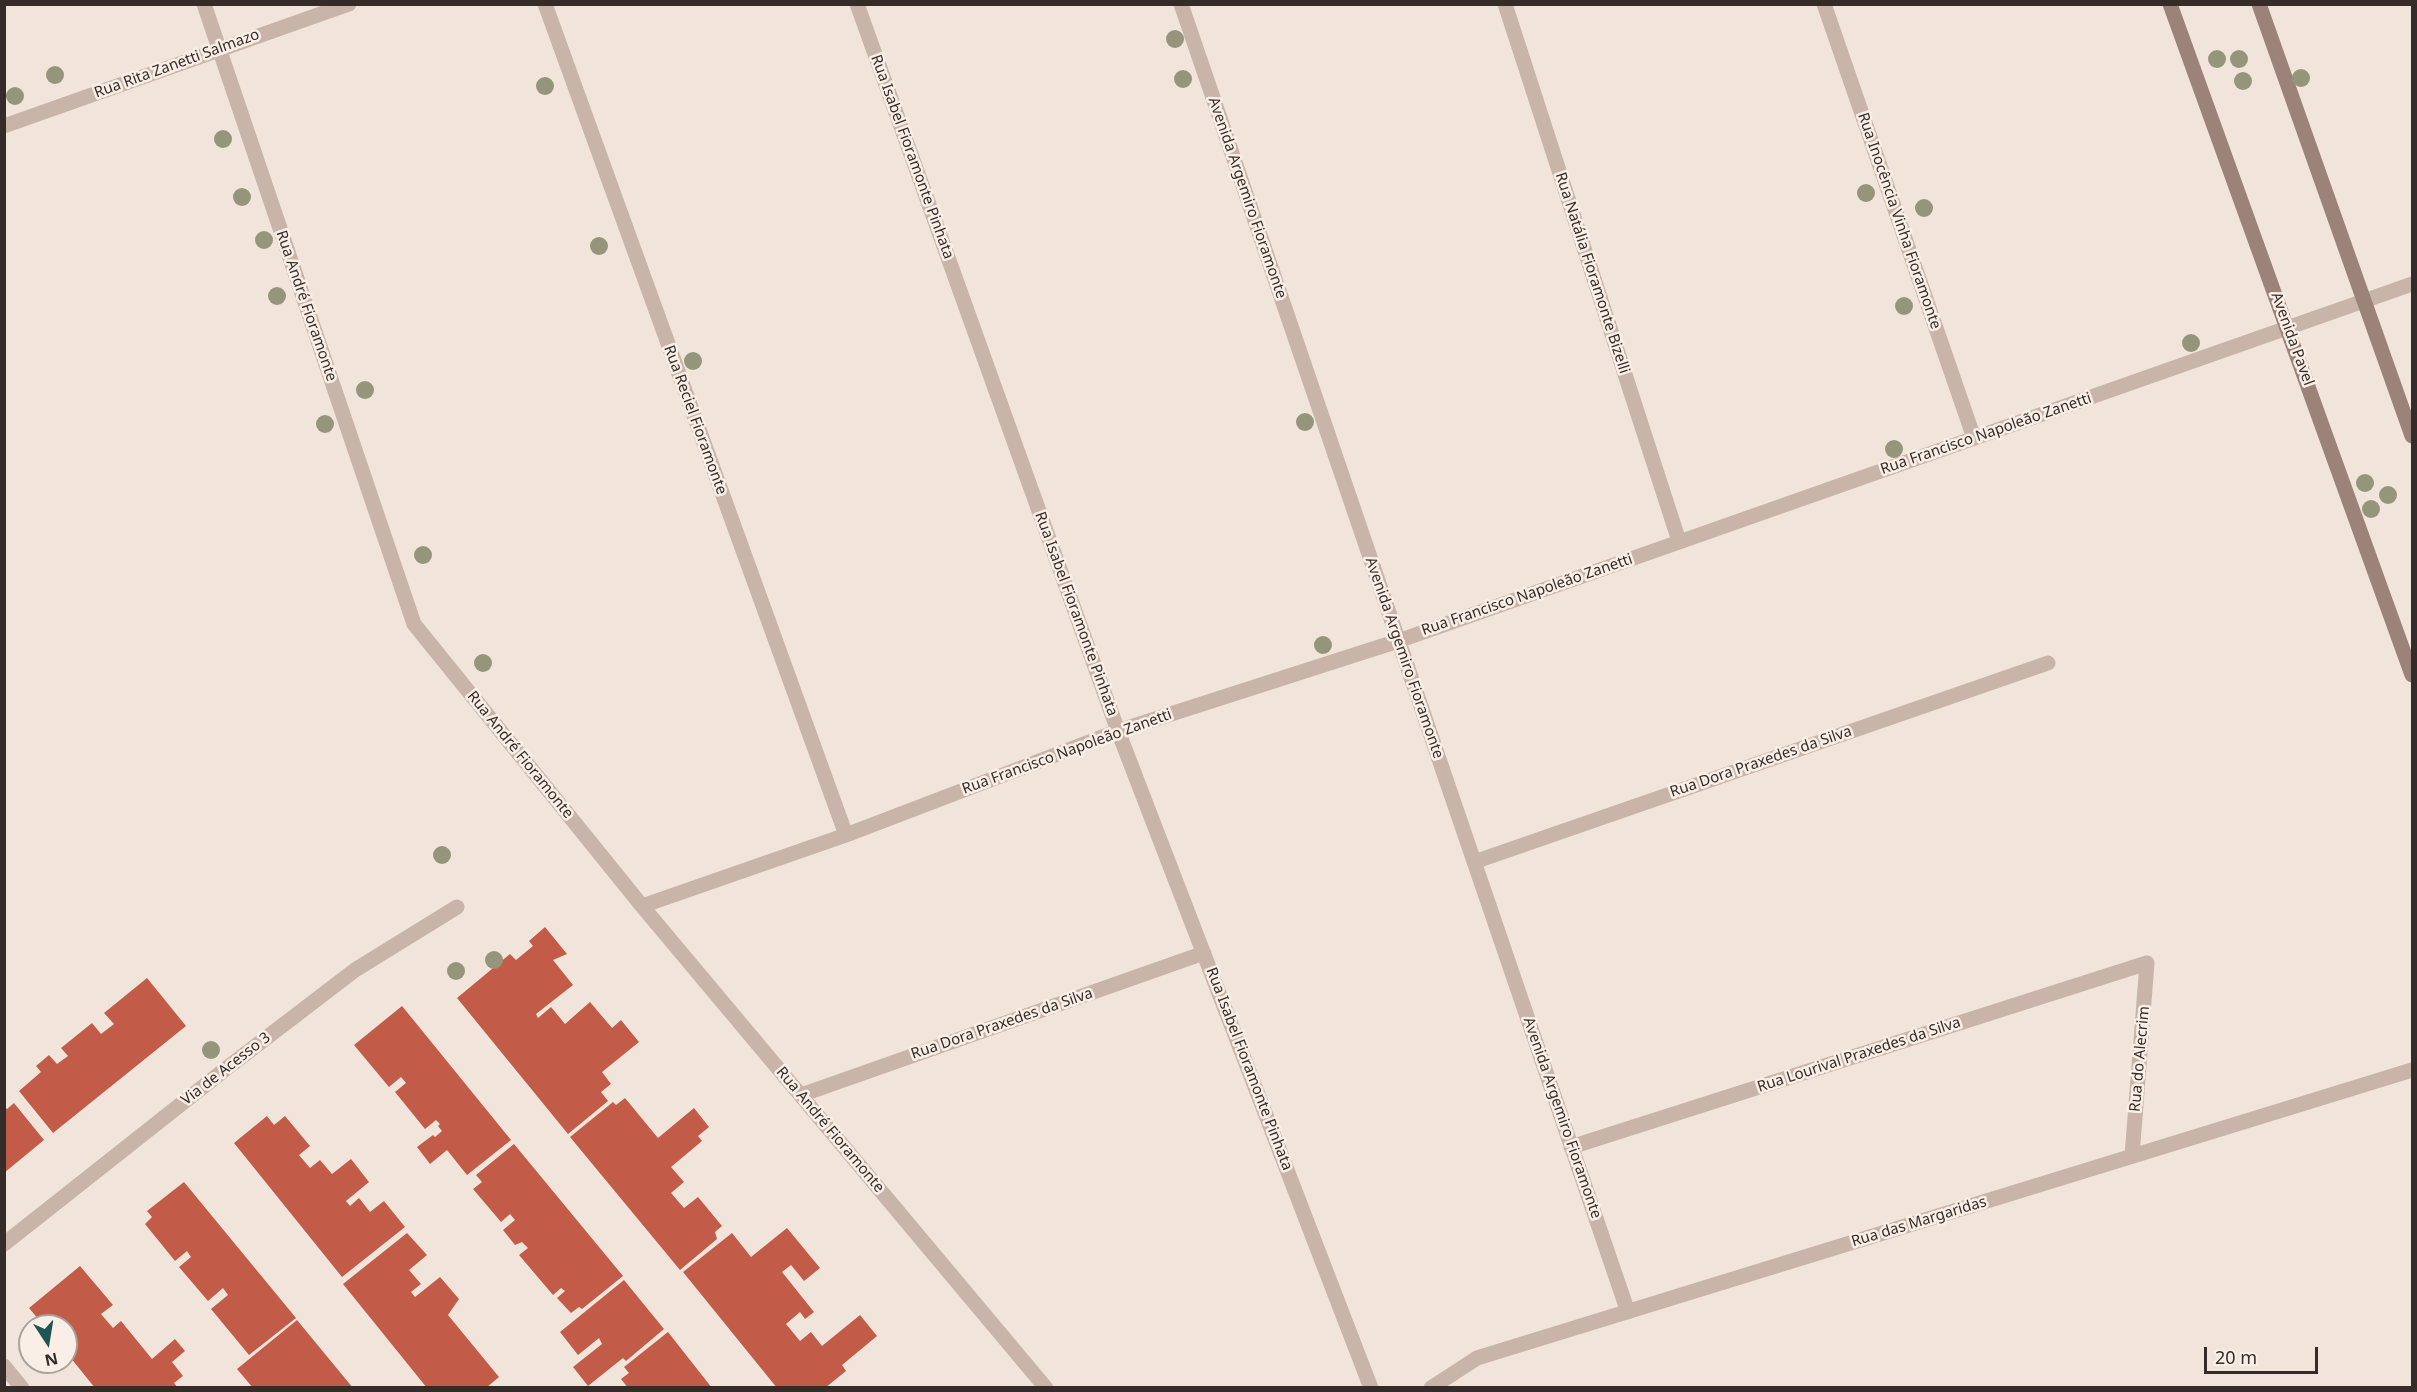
<!DOCTYPE html>
<html>
<head>
<meta charset="utf-8">
<style>
  body { margin:0 }
  #map { position:relative; width:2417px; height:1392px; overflow:hidden; background:#f1e5db; font-family:"Noto Sans",sans-serif }
  canvas { display:block }
  .frame { position:absolute; inset:0; border:6px solid #352b28; pointer-events:none }
  .north { position:absolute; left:18px; top:1314px; width:60px; height:60px; box-sizing:border-box; background:#f9efe7; border:2px solid #aba19b; border-radius:50%; rotate:168deg; font-size:16px; font-weight:700; line-height:24px; text-align:center; color:#352b28 }
  .north::after { content:''; display:block; margin:auto; width:21px; height:27px; background:#1f5554; clip-path:polygon(50% 0,100% 100%,50% 72%,0 100%) }
  .scale { position:absolute; left:2204px; top:1347px; width:114px; height:27px; box-sizing:border-box; border:3px solid #352b28; border-top:0; padding-left:8px; font-size:18px; line-height:21px; white-space:nowrap; color:#352b28; -webkit-text-stroke:4px #f9efe7; paint-order:stroke }
</style>
</head>
<body>
<div id="map">
<canvas width="2417" height="1392"></canvas>
<div class="frame"></div>
<div class="north">N</div>
<div class="scale">20 m</div>
</div>
<script>
const ctx = document.querySelector('canvas').getContext('2d');
ctx.lineJoin = 'round';
function fill(path, color) { ctx.fillStyle = color; ctx.fill(path, 'evenodd'); }
function strokePath(path, color, width, dash) { ctx.strokeStyle = color; ctx.lineWidth = width; ctx.lineCap = dash ? 'butt' : 'round'; ctx.setLineDash(dash || []); ctx.stroke(path); }
function write(font, color, halo, rows, align = 'center') {
  ctx.font = font + ' "Noto Sans",sans-serif'; ctx.lineWidth = 5; ctx.setLineDash([]); ctx.textBaseline = 'middle'; ctx.strokeStyle = halo; ctx.fillStyle = color; for (const [text, x, y, turn = 0] of rows) {
    ctx.save(); ctx.translate(x, y); ctx.rotate((+turn || 0) * Math.PI / 180); ctx.textAlign = isNaN(turn) ? turn : align; if (halo) ctx.strokeText(text, 0, 0); ctx.fillText(text, 0, 0); ctx.restore();
  }
}
fill(new Path2D(`
  M545,927L567,954L553,960L573,985L536,1014L538,1018L551,1007L565,1024L590,1002L612,1028L621,1020L639,1042L602,1072L611,1084L601,1092L608,1101L568,1134L457,998L510,954L516,960L533,946L529,941Z
  M147,978L186,1026L53,1133L19,1091L41,1072L36,1066L49,1055L57,1064L68,1056L61,1048L92,1023L101,1034L114,1024L104,1013Z
  M402,1006L511,1140L467,1175L447,1150L430,1164L417,1147L433,1135L435,1137L442,1131L438,1126L440,1124L436,1120L425,1129L395,1092L406,1083L401,1077L389,1087L354,1045Z
  M625,1098L658,1138L694,1108L709,1127L698,1136L702,1141L671,1167L684,1182L671,1193L684,1208L698,1197L722,1226L715,1232L717,1239L680,1270L570,1137L613,1102L616,1105Z
  M14,1103L44,1140L4,1173V1106L7,1109Z
  M267,1116L274,1125L285,1116L310,1146L299,1155L310,1168L320,1160L332,1174L351,1159L369,1182L346,1201L350,1206L359,1198L370,1212L384,1201L405,1227L342,1277L234,1143Z
  M514,1144L623,1276L582,1309L579,1307L571,1313L557,1298L565,1291L561,1288L553,1295L519,1255L528,1248L522,1242L515,1245L503,1230L515,1220L510,1214L501,1222L473,1189L482,1182L476,1175Z
  M184,1182L296,1318L249,1355L211,1309L228,1295L223,1288L208,1301L179,1267L191,1257L187,1251L175,1261L145,1224L152,1217L147,1211Z
  M787,1228L820,1268L804,1281L791,1265L782,1272L814,1312L805,1319L800,1312L786,1324L800,1341L811,1332L822,1346L860,1315L877,1336L842,1365L846,1371L825,1388H777L683,1272L732,1233L751,1257Z
  M407,1233L427,1255L409,1270L421,1284L411,1292L415,1297L440,1277L459,1299L448,1315L499,1377L486,1388H427L343,1284Z
  M80,1266L113,1305L101,1314L113,1328L121,1321L152,1359L175,1339L185,1351L172,1362L183,1376L174,1383L178,1388H95L66,1352V1326H44L29,1308Z
  M624,1280L664,1329L626,1361L623,1358L588,1386L573,1367L602,1344L599,1338L578,1355L560,1332Z
  M297,1320L353,1388H253L237,1369Z
  M668,1332L712,1388H628L621,1379L629,1373L624,1367Z`), '#c25b48');
strokePath(new Path2D(`
  M204,4L414,624L642,906L1046,1388
  M545,4L846,835
  M857,4L1118,731L1371,1388
  M1181,4L1628,1312
  M1505,4L1679,541
  M1824,4L1974,438
  M4,126L349,4
  M1474,862L2048,663
  M642,906L846,835L1118,731L1398,641L2412,284
  M801,1095L1204,953
  M1571,1147L2147,963L2132,1156
  M4,1244L223,1071L355,970L457,907
  M4,1366L22,1388
  M1431,1388L1477,1358L2412,1070`), '#c8b4a8', 15);
strokePath(new Path2D(`
  M2170,4L2412,675
  M2259,4L2412,436`), '#9c8379', 15);
ctx.fillStyle = '#94957b';
for (const [x, y] of [
  [1175,39],
  [2217,59],
  [2239,59],
  [55,75],
  [2301,78],
  [1183,79],
  [2243,81],
  [545,86],
  [15,96],
  [223,139],
  [1866,193],
  [242,197],
  [1924,208],
  [264,240],
  [599,246],
  [277,296],
  [1904,306],
  [2191,343],
  [693,361],
  [365,390],
  [1305,422],
  [325,424],
  [1894,449],
  [2365,483],
  [2388,495],
  [2371,509],
  [423,555],
  [1323,645],
  [483,663],
  [442,855],
  [494,960],
  [456,971],
  [211,1050]
]) { ctx.beginPath(); ctx.arc(x, y, 9, 0, 2 * Math.PI); ctx.fill(); }
write('15px', '#352b28', '#f9efe7', [
  ["Rua Rita Zanetti Salmazo",177,64,-20],
  ["Rua Isabel Fioramonte Pinhata",912,157,70],
  ["Avenida Argemiro Fioramonte",1247,198,71],
  ["Rua Inocência Vinha Fioramonte",1899,221,71],
  ["Rua Natália Fioramonte Bizelli",1592,273,72],
  ["Rua André Fioramonte",306,306,71],
  ["Avenida Pavel",2292,339,70],
  ["Rua Reciel Fioramonte",695,420,70],
  ["Rua Francisco Napoleão Zanetti",1986,434,-19],
  ["Rua Francisco Napoleão Zanetti",1527,595,-19],
  ["Rua Isabel Fioramonte Pinhata",1076,614,70],
  ["Avenida Argemiro Fioramonte",1404,658,71],
  ["Rua Francisco Napoleão Zanetti",1067,752,-20],
  ["Rua André Fioramonte",520,755,51],
  ["Rua Dora Praxedes da Silva",1761,762,-19],
  ["Rua Dora Praxedes da Silva",1002,1024,-19],
  ["Rua Lourival Praxedes da Silva",1859,1055,-18],
  ["Rua do Alecrim",2140,1059,-85],
  ["Via de Acesso 3",226,1069,-38],
  ["Rua Isabel Fioramonte Pinhata",1249,1069,69],
  ["Avenida Argemiro Fioramonte",1562,1118,71],
  ["Rua André Fioramonte",830,1130,50],
  ["Rua das Margaridas",1919,1222,-17]
]);
</script>
</body>
</html>
